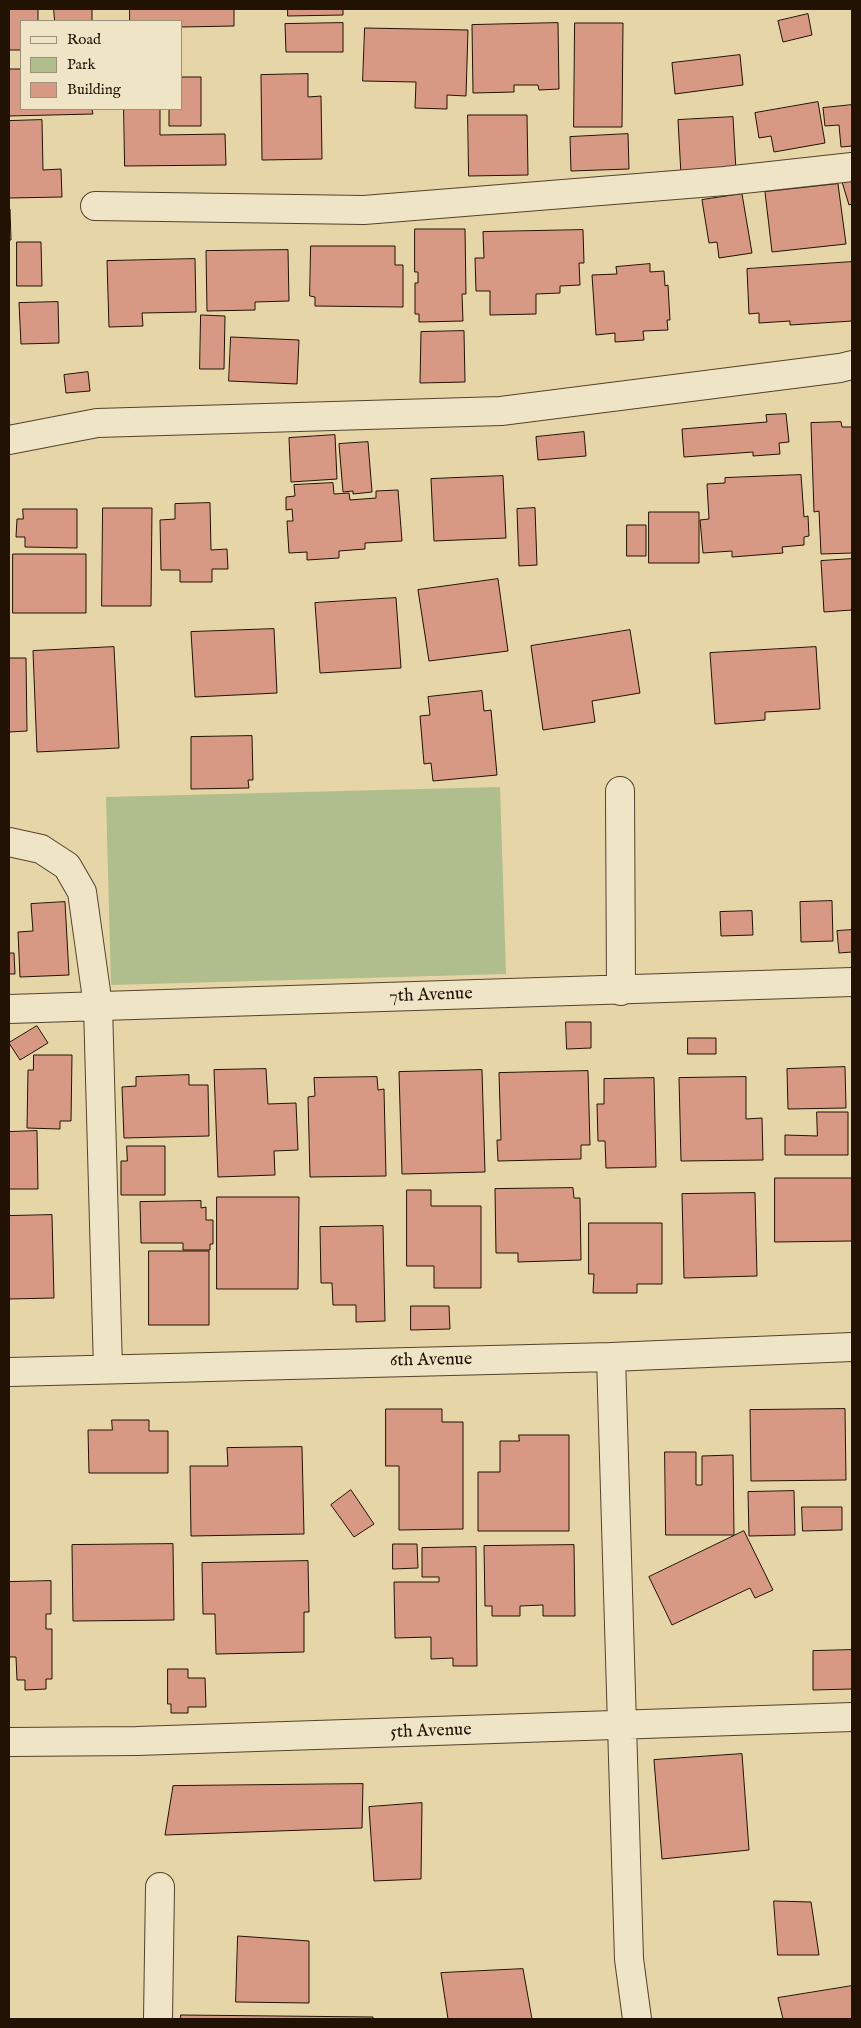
<!DOCTYPE html>
<html>
<head>
<meta charset="utf-8">
<style>
  body { margin:0 }
  #map { position:relative; width:861px; height:2028px; overflow:hidden; background:#e6d5a7; font-family:"IM FELL English",serif }
  canvas { display:block }
  .frame { position:absolute; inset:0; border:10px solid #221203; pointer-events:none }
  .legend { position:absolute; left:20px; top:20px; width:162px; height:90px; box-sizing:border-box; background:#efe4c6; border:1px solid #9d9078; margin:0; padding:6px 9px; list-style:none; font-size:15px; color:#221203 }
  .legend li { display:flex; align-items:center; gap:10px; height:25px }
  .legend b { width:25px; border:1px solid #9d9078 }
</style>
</head>
<body>
<div id="map">
<canvas width="861" height="2028"></canvas>
<div class="frame"></div>
<ul class="legend">
<li><b style="height:6px;background:#efe4c6"></b>Road</li>
<li><b style="height:14px;background:#afbe8c"></b>Park</li>
<li><b style="height:14px;background:#d79984"></b>Building</li>
</ul>
</div>
<script>
const ctx = document.querySelector('canvas').getContext('2d');
ctx.lineJoin = 'round';
function fill(path, color) { ctx.fillStyle = color; ctx.fill(path, 'evenodd'); }
function strokePath(path, color, width, dash) { ctx.strokeStyle = color; ctx.lineWidth = width; ctx.lineCap = dash ? 'butt' : 'round'; ctx.setLineDash(dash || []); ctx.stroke(path); }
function write(font, color, halo, rows, align = 'center') {
  ctx.font = font + ' "IM FELL English",serif'; ctx.lineWidth = 4.5; ctx.setLineDash([]); ctx.textBaseline = 'middle'; ctx.strokeStyle = halo; ctx.fillStyle = color; for (const [text, x, y, turn = 0] of rows) {
    ctx.save(); ctx.translate(x, y); ctx.rotate((+turn || 0) * Math.PI / 180); ctx.textAlign = isNaN(turn) ? turn : align; if (halo) ctx.strokeText(text, 0, 0); ctx.fillText(text, 0, 0); ctx.restore();
  }
}
fill(new Path2D(`
  M500,787L506,974L111,985L106,797Z`), '#afbe8c');
const building = new Path2D(`
  M9,9H38V21H21V50H10Z
  M54,9H92V21H55Z
  M130,9H234V26L181,27V21H130Z
  M288,9H343V15L288,16Z
  M808,14L812,35L783,42L778,21Z
  M343,23V52H286L285,24Z
  M558,23L559,89L539,90L538,85H514V92L473,93L472,25Z
  M575,23H623L622,127H574Z
  M365,28L468,30L466,96L447,95V109L415,108L416,82L363,81Z
  M740,55L743,85L675,94L672,63Z
  M9,69H21V109H92L93,114L9,116Z
  M308,74V97L321,96L322,159L262,160L261,75Z
  M181,77H201V126H169V109H181Z
  M818,102L825,143L774,152L771,136L759,138L755,113Z
  M852,105V146L841,147L839,125L825,126L823,108Z
  M124,109H160V135L225,134L226,165L125,166Z
  M468,115H527L528,175L469,176Z
  M733,117L736,171L681,175L678,120Z
  M42,120L43,170L61,169L62,197L9,198V121Z
  M628,134L629,169L571,171L570,137Z
  M852,172V204L849,205L840,175Z
  M838,184L846,244L772,252L765,192Z
  M742,194L752,253L719,258L717,242L709,243L702,200Z
  M9,209H10L11,240H9Z
  M415,229H465L466,294H462L463,321L419,322V314H415V283H418V272H415Z
  M583,230L584,263H579L580,285L560,286V293L536,294V314L490,315V291H476L475,258H484L483,232Z
  M17,242H41L42,286H17Z
  M311,246H395V265H403V307L315,306V297L310,296Z
  M288,250L289,301L255,302V310L207,311L206,251Z
  M195,259L196,312L142,313L143,326L109,327L107,261Z
  M852,262V321L790,325V321L759,323V313L749,314L747,269Z
  M650,264V272L664,271L665,286L668,285L670,320H667L668,330L643,331L644,340L615,342V333L596,335L592,275L617,274L616,267Z
  M58,302L59,343L21,344L19,303Z
  M201,315L225,316L224,369H200Z
  M464,331L465,382L420,383L421,332Z
  M231,337L299,340L297,384L229,381Z
  M88,372L90,391L66,393L64,375Z
  M786,414L789,442L779,443L780,454L753,456V452L684,457L682,429L767,422L766,415Z
  M841,422L842,427H852V553L821,554L819,511L814,512L811,423Z
  M584,432L586,456L538,460L536,437Z
  M335,435L337,479L291,482L289,438Z
  M368,442L372,492L353,494V491L343,492L339,444Z
  M801,475L804,517L808,516L809,536L804,537V545L782,547L783,553L732,557V551L703,553L700,520L709,519L707,484L725,483V478Z
  M503,476L506,538L434,541L431,479Z
  M333,483L334,494L349,493L350,500L376,498V491L398,490L402,541L365,543V549L339,551V558L307,560V552L289,553L287,521H293L292,509L286,510V497L295,496L294,485Z
  M210,503L211,550L227,549L228,569H212V582H180V570H161L160,520L175,519V504Z
  M103,508H152L151,606H102Z
  M535,508L537,565L519,566L517,509Z
  M23,509H77V548L25,547V537H16L17,519H23Z
  M649,512H699V563H649Z
  M627,525H646V556H627Z
  M13,554H86V613H13Z
  M852,559V610L824,612L821,561Z
  M498,579L508,651L429,661L418,590Z
  M396,598L401,668L320,673L315,603Z
  M274,629L277,693L195,697L191,632Z
  M630,630L640,693L592,701L595,722L543,730L531,646Z
  M114,647L119,748L37,752L33,651Z
  M816,647L820,709L765,712V720L715,724L710,653Z
  M9,658H26L27,731L9,732Z
  M482,691L484,711L491,710L497,775L433,781L431,763L424,764L420,716L430,715L428,697Z
  M252,736L253,780H248L249,788L191,789V737Z
  M832,901L833,941L801,942L800,902Z
  M65,902L69,975L20,977L18,932L33,931L31,904Z
  M752,911L753,935L721,936L720,912Z
  M852,930V952L839,953L837,931Z
  M9,953H14L15,974H9Z
  M566,1022H591V1048L567,1049Z
  M37,1026L48,1043L20,1060L9,1043Z
  M688,1038H716V1054H688Z
  M34,1055H72L71,1121H60V1129L27,1128L28,1070H33Z
  M845,1067L846,1108L788,1109L787,1069Z
  M266,1069L268,1104L296,1103L298,1150L274,1151L275,1175L218,1177L214,1070Z
  M482,1070L485,1172L402,1174L399,1072Z
  M588,1071L590,1145H581V1159L498,1161L497,1140H501L499,1073Z
  M189,1075V1085H208L209,1136L124,1138L122,1087L136,1086V1077Z
  M377,1077L378,1090L384,1089L386,1176L310,1177L308,1097L315,1096L314,1078Z
  M746,1077V1119L762,1118L763,1160L681,1161L679,1078Z
  M654,1078L656,1167L606,1168L605,1141H598L597,1104H604V1079Z
  M817,1112H848V1155H785V1135L817,1136Z
  M37,1131L38,1189H9V1132Z
  M127,1146H165V1195H121V1161H127Z
  M775,1178H852V1241L775,1242Z
  M573,1188L574,1198H580L581,1260L518,1262V1253H496L495,1189Z
  M407,1190H431V1206H481V1288H434V1266H407Z
  M755,1193L757,1276L684,1278L682,1194Z
  M217,1197H299L298,1289H217Z
  M201,1201V1208L206,1207V1220H213V1244H210V1250H183V1243H141L140,1202Z
  M52,1215L54,1298L9,1299V1216Z
  M589,1223H662V1284H637V1293H593L594,1274H589Z
  M383,1226L385,1321L356,1322V1305H333L332,1283H321L320,1227Z
  M149,1251H209V1325H149Z
  M411,1306H449L450,1329L411,1330Z
  M386,1409H442V1422H463V1529L399,1530V1466H386Z
  M845,1409L846,1480L751,1481L750,1410Z
  M112,1420H149V1431H168V1473H89L88,1430H112Z
  M519,1435H569V1531H478V1472H500V1441H519Z
  M302,1447L304,1534L191,1536L190,1466H228L227,1448Z
  M665,1452H696V1485H702V1456L733,1455L734,1535H666Z
  M351,1490L374,1524L354,1537L331,1505Z
  M794,1491L795,1535L749,1536L748,1492Z
  M802,1507H842V1530L803,1531Z
  M744,1531L773,1590L755,1598L750,1588L672,1625L649,1577Z
  M173,1544L174,1620L73,1621L72,1545Z
  M393,1544H417L418,1568L393,1569Z
  M574,1545L575,1616H543V1605L520,1606V1616H492V1606H485L484,1546Z
  M476,1547L477,1666H453V1658L431,1659V1637L395,1638L394,1582H439V1577H422V1548Z
  M308,1561L309,1612H304V1652L216,1654L215,1614H203L202,1563Z
  M51,1581V1614H46V1629H52V1679H46V1689L25,1690V1680H17L16,1657H9V1582Z
  M852,1650V1689L813,1690V1651Z
  M168,1669H188V1678H205L206,1707H188V1713H171V1704H168Z
  M742,1754L749,1850L662,1859L654,1760Z
  M363,1784L362,1828L165,1835L173,1786Z
  M422,1803L421,1879L374,1881L369,1807Z
  M774,1901L811,1902L819,1955H778Z
  M238,1936L309,1941V2003L236,2002Z
  M523,1969L532,2019H448L441,1973Z
  M852,1986V2019H783L778,1998Z
  M181,2015L373,2017V2019H181Z`);
fill(building, '#d79984');
strokePath(building, '#221203', 1);
const minor = new Path2D(`
  M95,206L364,210L725,181L852,167
  M9,440L97,423L501,411L840,368L852,365
  M620,791L621,991
  M9,842L41,849L67,866L82,892L98,1006L108,1369
  M9,1009L852,982
  M611,1357L629,1959L637,2019
  M9,1372L611,1357L852,1347
  M9,1742L137,1741L852,1717
  M158,2019L160,1887`);
strokePath(minor, '#53432c', 30);
strokePath(minor, '#efe4c6', 28);
write('18px', '#221203', '#efe4c6', [
  ["7th Avenue",431,996,-2],
  ["6th Avenue",431,1361,-1],
  ["5th Avenue",431,1732,-2]
]);
</script>
</body>
</html>
